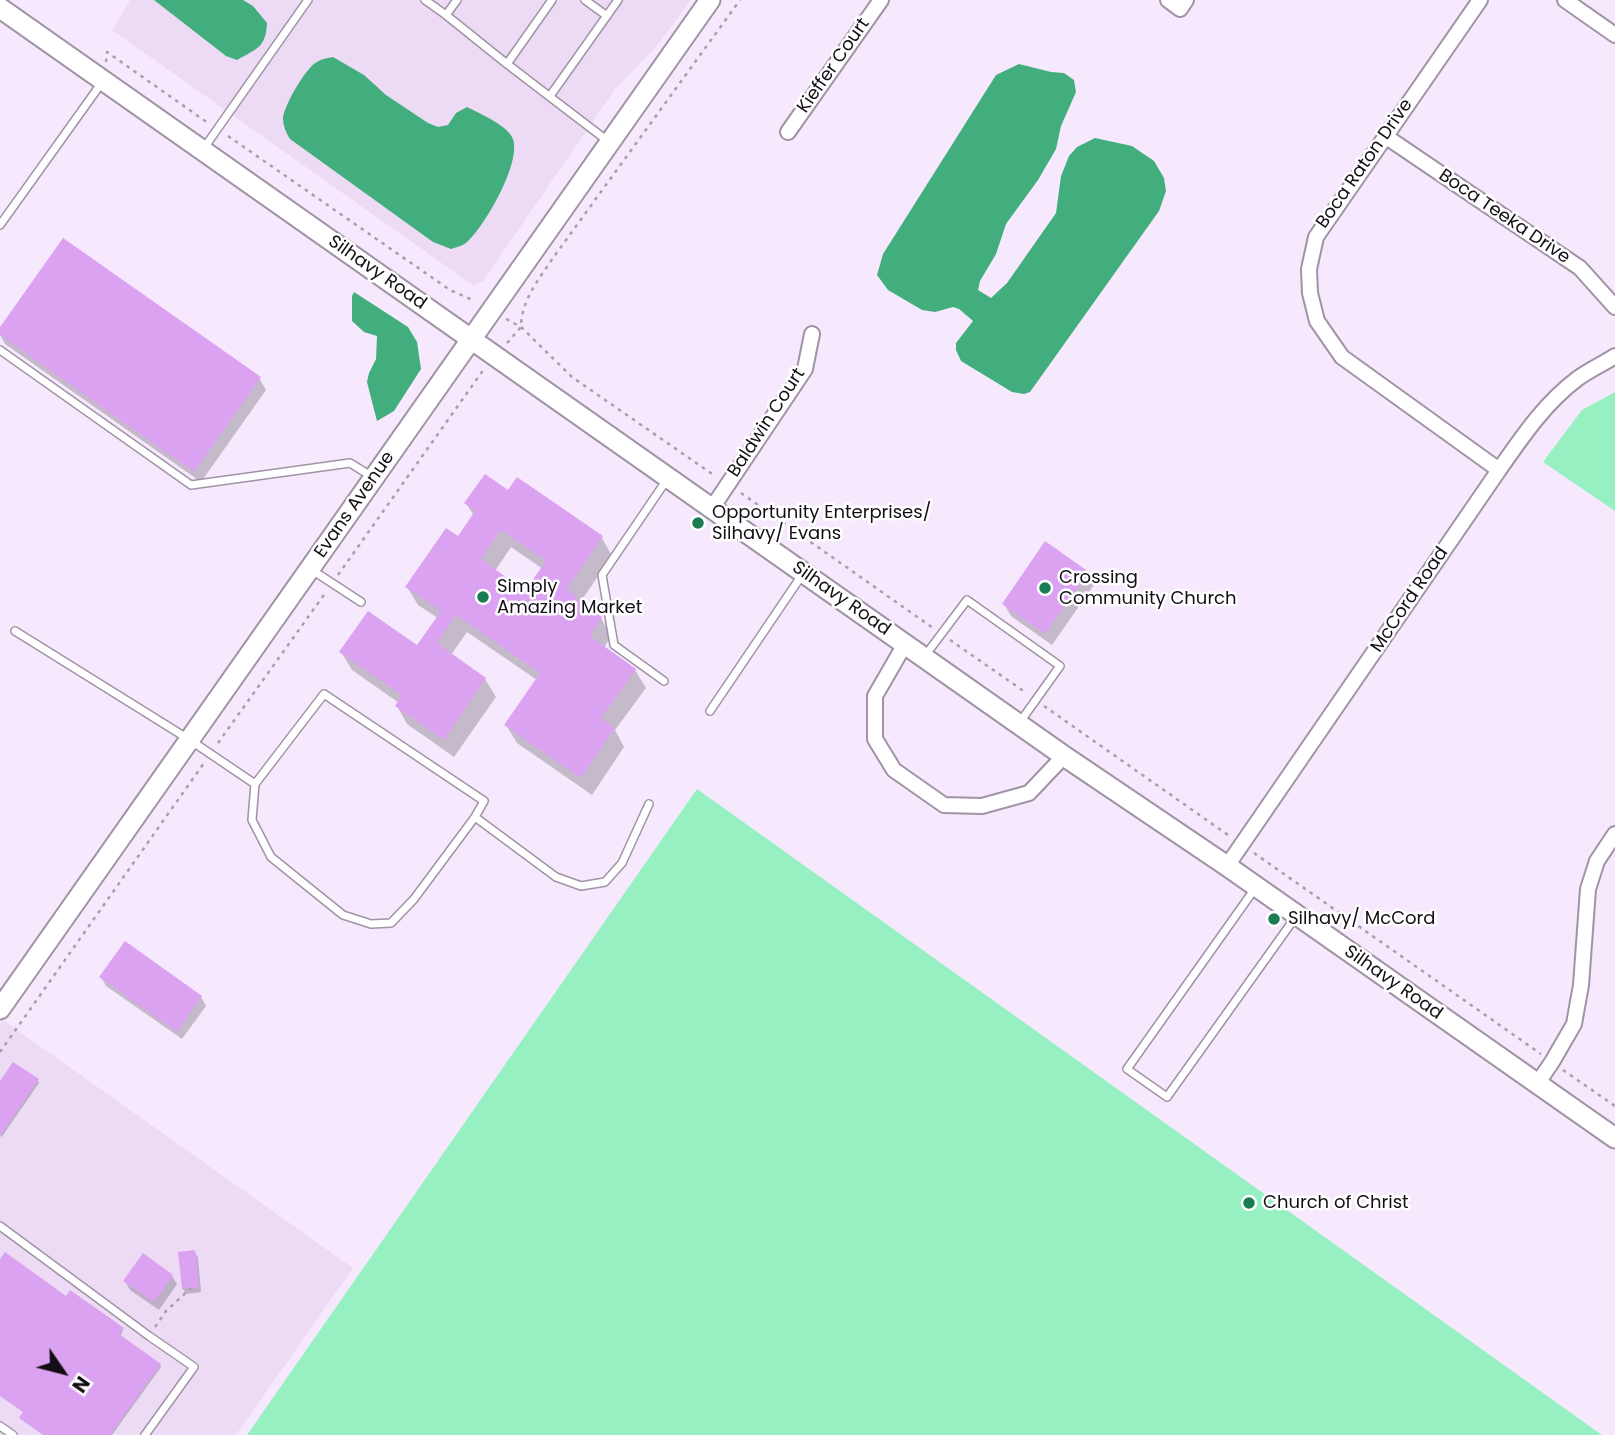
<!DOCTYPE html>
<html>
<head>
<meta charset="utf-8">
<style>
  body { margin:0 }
  #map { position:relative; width:1615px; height:1435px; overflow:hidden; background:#f7e9fd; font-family:Poppins,sans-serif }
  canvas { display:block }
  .north { position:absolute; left:28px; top:1337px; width:70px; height:70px; -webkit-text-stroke:5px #fff; paint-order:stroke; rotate:125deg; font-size:19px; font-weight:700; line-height:28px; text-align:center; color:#130e15 }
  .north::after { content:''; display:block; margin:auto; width:24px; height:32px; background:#130e15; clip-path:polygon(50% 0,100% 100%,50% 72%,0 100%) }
</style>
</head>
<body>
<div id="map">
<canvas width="1615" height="1435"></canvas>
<div class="north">N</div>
</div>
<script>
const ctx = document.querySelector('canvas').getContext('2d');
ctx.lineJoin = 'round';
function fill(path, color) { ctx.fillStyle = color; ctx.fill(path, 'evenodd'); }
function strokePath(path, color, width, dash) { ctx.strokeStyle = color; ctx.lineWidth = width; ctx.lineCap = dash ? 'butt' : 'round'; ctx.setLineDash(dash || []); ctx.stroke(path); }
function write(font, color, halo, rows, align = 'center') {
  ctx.font = font + ' Poppins,sans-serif'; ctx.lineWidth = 5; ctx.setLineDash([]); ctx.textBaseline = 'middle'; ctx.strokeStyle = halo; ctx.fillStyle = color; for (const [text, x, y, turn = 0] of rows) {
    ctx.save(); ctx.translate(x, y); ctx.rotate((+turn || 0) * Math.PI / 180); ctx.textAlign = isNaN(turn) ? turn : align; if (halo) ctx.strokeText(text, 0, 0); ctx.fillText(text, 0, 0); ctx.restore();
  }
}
fill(new Path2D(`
  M130,0H691L656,47L616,88L483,281L474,286L112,30Z
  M3,1020L353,1268L236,1435H0V1024Z`), '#eddbf5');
fill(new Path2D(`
  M1615,392V511L1543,462L1582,410Z
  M697,789L1602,1435H247Z`), '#96f0c1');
fill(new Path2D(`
  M154,0H243L253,6L267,23C266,48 256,49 237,60L226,56Z
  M333,57L364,75L386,95L428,123L438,127L448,125L456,113L467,107C479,113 506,125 512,137C524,159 484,228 466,243C462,246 456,247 451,249L433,242L290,139C286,132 283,126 283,118C284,106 306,67 317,62C321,59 328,58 333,57Z
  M1019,64L1051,72L1064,73L1074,80L1076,92L1061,126L1056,149L1038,180L1006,224L996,254L980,281L978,290L991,298L1007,283L1056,213L1061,176L1069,156L1077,147L1095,138L1132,146L1154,161L1164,178L1166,191L1159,211L1030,392L1024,394L1012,392L961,361L956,350V343L973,321L959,309L953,307L935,312L922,310L888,290L877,275L883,254L996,75Z
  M354,292L408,327L417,342L421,369L394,411L377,421L367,382L369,373L376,359L377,336L364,332L352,321V296Z`), '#42ae7d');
fill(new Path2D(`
  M0,330L259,378L266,390L201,482L5,344L0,335Z
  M508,492L602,538L612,556L579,604L601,618L611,636L604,648L635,670L646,688L615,730L624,747L592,795L517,743L506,725L537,680L467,632L451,655L485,679L496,697L454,757L407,724L397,706L399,703L352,670L341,652L418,647L438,618L418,605L407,587L458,538L474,516L466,503ZM511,547L543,569L526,593L495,571Z
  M1087,573L1094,585L1052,645L1011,616L1004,604Z
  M101,977L201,997L206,1006L182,1039L106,986Z
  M38,1081L39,1083L1,1138L0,1084Z
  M194,1252L198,1257L201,1292L186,1294L183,1289Z
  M0,1262L122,1329L123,1331L120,1337L160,1365L161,1367L112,1435H43L25,1413L0,1395Z
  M172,1276L177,1284L159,1310L130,1290L125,1281Z`), '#0003');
fill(new Path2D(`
  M63,238L261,377L194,472L0,335V327Z
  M485,474L508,490L517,477L603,536L567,589L577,596L575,598L602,617L590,636L636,669L601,718L615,728L581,778L504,725L540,673L456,615L437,643L486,678L444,740L395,706L402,695L339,652L368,611L417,645L441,611L405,587L446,528L458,536L475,511L464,503ZM501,530L546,561L525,591L481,559Z
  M1045,541L1089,572L1045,634L1002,604Z
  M125,941L202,996L177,1032L99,977Z
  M13,1062L39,1079L0,1136V1081Z
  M195,1250L199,1287L182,1289L178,1252Z
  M5,1252L66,1296L70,1290L124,1328L119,1334L161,1364L110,1435H43L19,1418L23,1412L0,1396V1259Z
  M143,1253L173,1275L154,1302L123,1281Z`), '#daa2f1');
const lane = new Path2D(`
  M425,0L446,15L507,64L609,142
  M585,0L607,16
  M446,15L457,0
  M507,64L552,0
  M550,96L618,0
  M204,148L308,0
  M0,225L103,81
  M0,350L191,485L350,463L371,476
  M312,570L361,602
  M15,631L190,740L255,784L252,820L271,857L343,915L371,924L391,923L414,899L475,817L556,877L581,886L605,882L622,863L649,804
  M924,657L967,600L1060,666L1020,722
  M664,681L614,645L602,575L668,478
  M710,711L802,575
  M255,784L324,694L484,801L475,817
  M1256,887L1127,1069L1167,1097L1297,915
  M0,1226L149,1336L194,1367L145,1435
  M0,1426L13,1435`);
const street = new Path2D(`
  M1168,0L1180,9L1186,0
  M1480,0L1316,237L1309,269L1310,293L1317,321L1342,357L1499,470
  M1565,0L1615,35
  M788,132L881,0
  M1385,136L1580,268L1615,307
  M712,508L805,369L812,334
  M905,644L875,696V739L894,770L944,805L982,806L1029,793L1064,756
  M1227,866L1499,470C1522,437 1545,403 1577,379C1589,370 1603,364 1615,356
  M1537,1084L1552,1062L1574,1024L1581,985L1588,889L1597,861L1615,834`);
const secondary = new Path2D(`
  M0,8L1064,756L1227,866L1615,1138
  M0,1009L710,0`);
strokePath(lane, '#a093a6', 10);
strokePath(street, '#a093a6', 18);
strokePath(secondary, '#a093a6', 23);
strokePath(new Path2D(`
  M106,62L107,52L208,123
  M228,136L450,290L475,301
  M506,319L521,327L572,377L715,476
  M507,343L521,327C521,301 539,279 553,258L740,0
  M741,493L933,628
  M338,575L484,369
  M950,640L1025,692
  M1044,706L1228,835
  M218,743L326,592
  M1254,853L1541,1054
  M0,1052L204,763
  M1563,1070L1615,1106
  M155,1327L166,1311L191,1288`), '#a89ead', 2.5, [3.5, 5]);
strokePath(lane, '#fff', 7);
strokePath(street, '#fff', 14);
strokePath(secondary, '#fff', 19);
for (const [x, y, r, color] of [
  [698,523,7,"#1b7c54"],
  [1045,588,7,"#1b7c54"],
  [483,597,7,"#1b7c54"],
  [1274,919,7,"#1b7c54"],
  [1249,1203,7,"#1b7c54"]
]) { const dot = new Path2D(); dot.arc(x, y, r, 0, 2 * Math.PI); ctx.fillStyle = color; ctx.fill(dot); strokePath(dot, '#fff', 2.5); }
write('18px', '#130e15', '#fff', [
  ["Kieffer Court",834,66,-55],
  ["Boca Raton Drive",1365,164,-55],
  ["Boca Teeka Drive",1504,217,34],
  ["Silhavy Road",377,273,35],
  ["Baldwin Court",767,423,-57],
  ["Evans Avenue",355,505,-55],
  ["Silhavy Road",841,599,35],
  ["McCord Road",1410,600,-56],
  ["Silhavy Road",1393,983,35]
]);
write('18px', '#130e15', '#fff', [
  ["Opportunity Enterprises/",712,513],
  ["Silhavy/ Evans",712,534],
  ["Crossing",1059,578],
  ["Community Church",1059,599],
  ["Simply",497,587],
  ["Amazing Market",497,608],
  ["Silhavy/ McCord",1288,919],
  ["Church of Christ",1263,1203]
], 'left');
</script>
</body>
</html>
